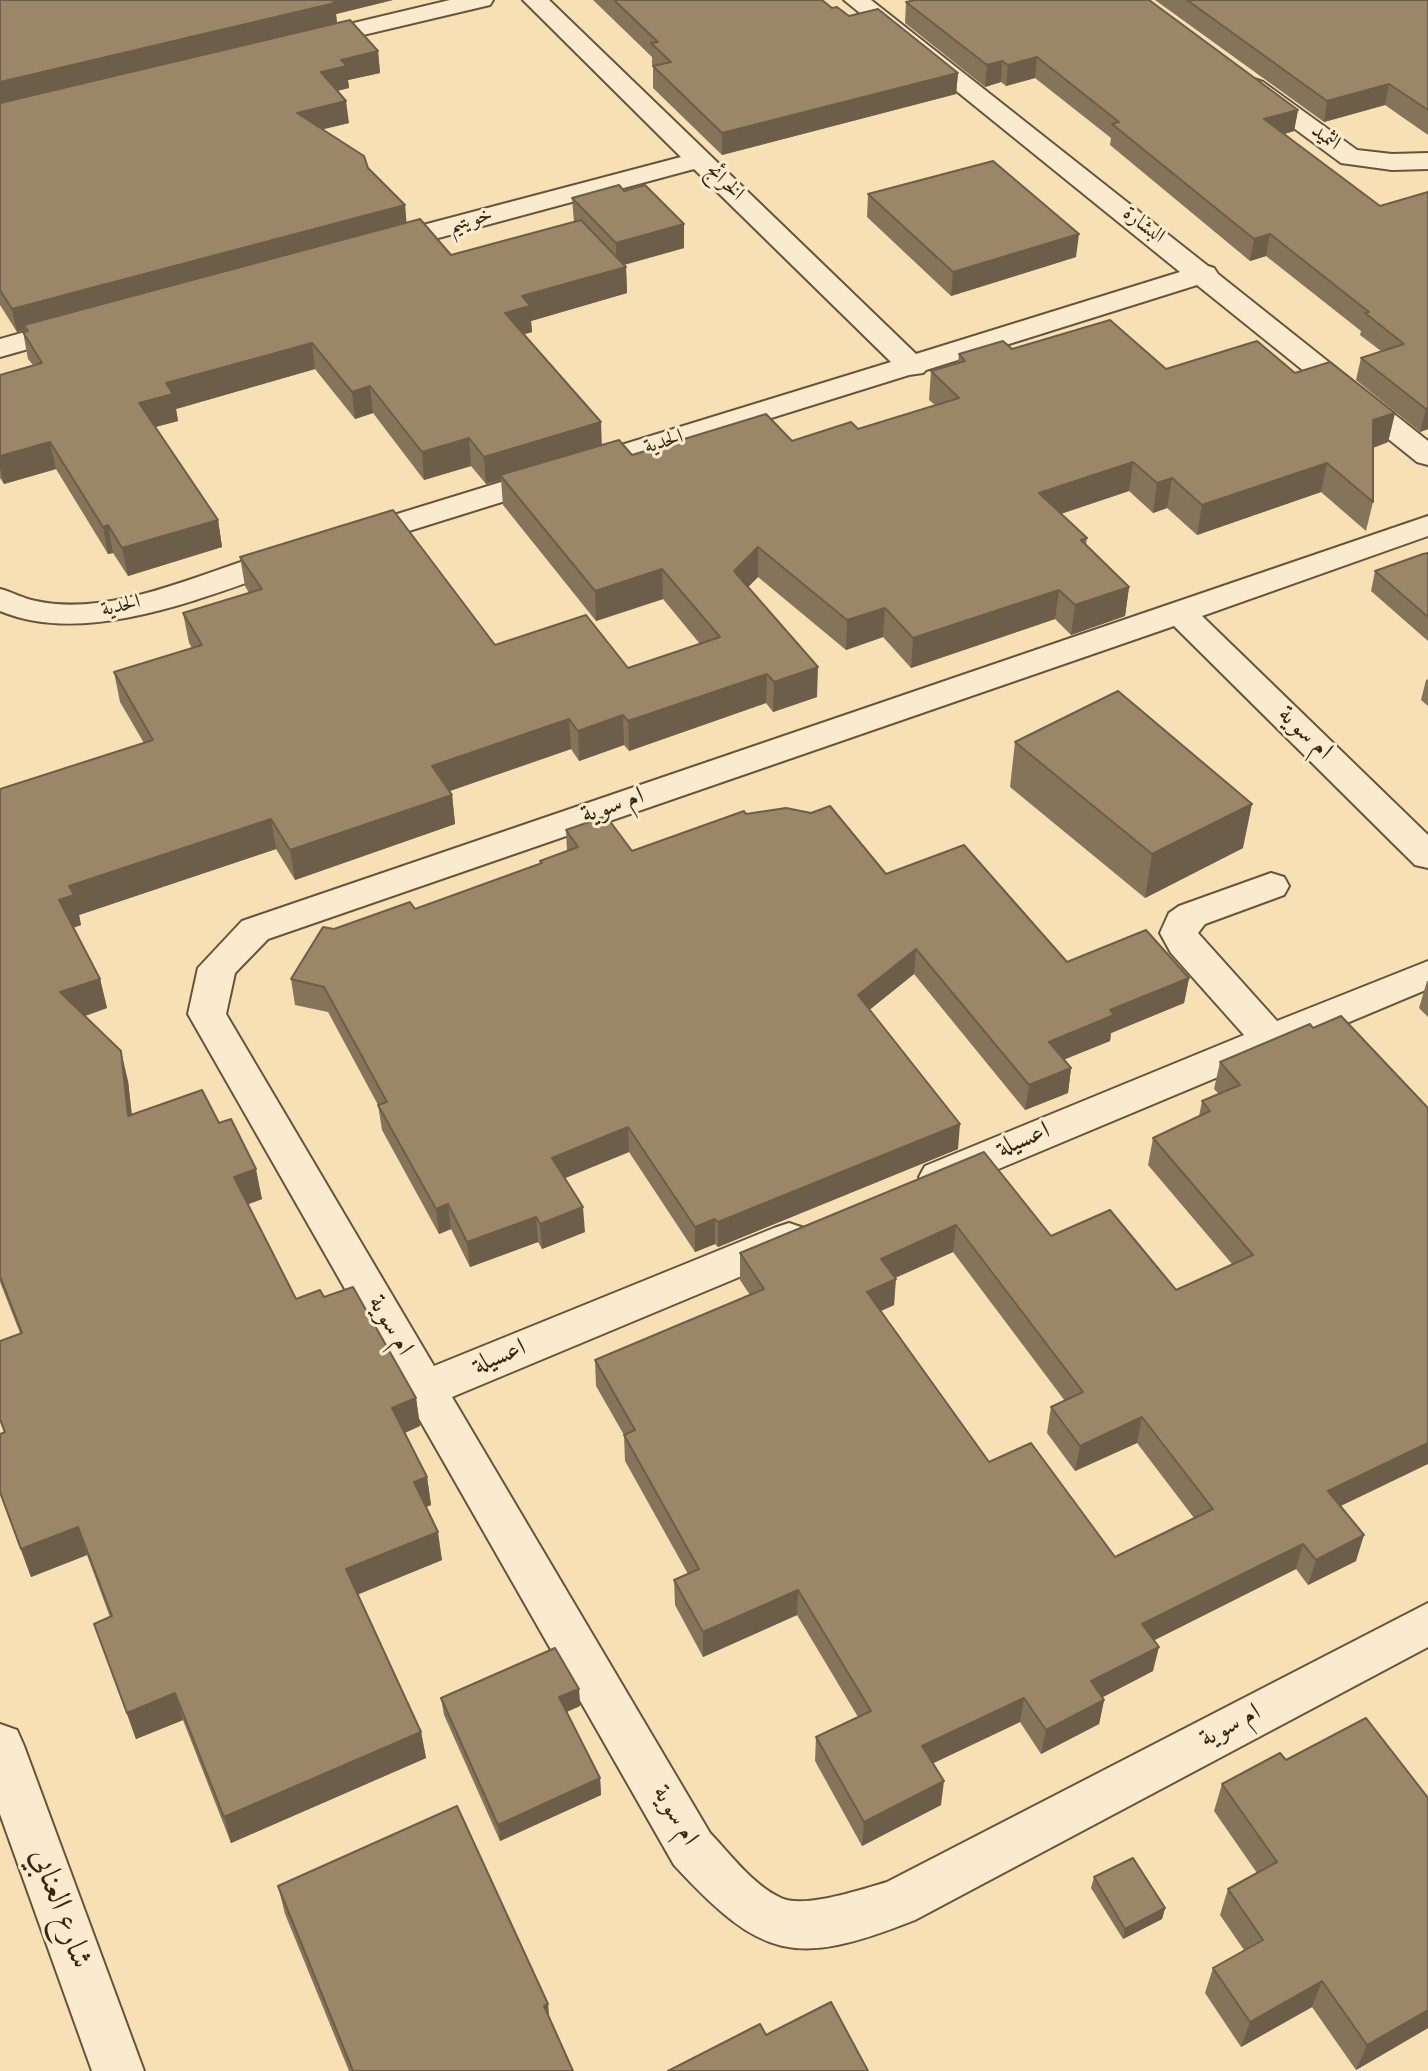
<!DOCTYPE html>
<html>
<head>
<meta charset="utf-8">
<style>
  body { margin:0 }
  canvas { display:block; background:#f8e0b5 }
</style>
</head>
<body>
<canvas width="1428" height="2071"></canvas>
<script>
const ctx = document.querySelector('canvas').getContext('2d');
ctx.lineJoin = 'round';
function strokePath(path, color, width, dash) { ctx.strokeStyle = color; ctx.lineWidth = width; ctx.lineCap = dash ? 'butt' : 'round'; ctx.setLineDash(dash || []); ctx.stroke(path); }
function fill(path, color) { ctx.fillStyle = color; ctx.fill(path, 'evenodd'); }
function write(font, color, halo, rows, align = 'center') {
  ctx.font = font + ' "IM FELL DW Pica",Amiri,serif'; ctx.lineWidth = 6; ctx.setLineDash([]); ctx.textBaseline = 'middle'; ctx.strokeStyle = halo; ctx.fillStyle = color; for (const [text, x, y, turn = 0] of rows) {
    ctx.save(); ctx.translate(x, y); ctx.rotate((+turn || 0) * Math.PI / 180); ctx.textAlign = isNaN(turn) ? turn : align; if (halo) ctx.strokeText(text, 0, 0); ctx.fillText(text, 0, 0); ctx.restore();
  }
}
const minor = new Path2D(`
  M450,0H493L490,5L308,48L299,46L296,41L299,36Z
  M523,0H549L916,354L1180,272L844,0H871L1208,266L1214,268L1218,274L1428,441V465L1417,462L1197,285L926,370L923,373L909,375L364,545L353,548L342,545L337,538L342,531L891,362L694,169L390,251H370L366,245L370,239L681,157Z
  M1254,79L1263,82L1357,150L1392,154L1428,153V169L1392,170L1341,163L1245,92L1241,87L1245,82Z
  M75,318L85,321L89,327L85,333L0,357V339Z
  M1428,516V536L1202,616L1428,835V868L1415,865L1174,626L268,939L235,973L226,1014L434,1366L774,1228L789,1223L804,1228L810,1239L804,1250L452,1397L710,1833C731,1855 753,1885 781,1898C804,1909 863,1889 887,1882L1428,1603V1647L915,1920C794,1968 761,1959 674,1865L188,1014L198,968L242,921Z
  M292,546L303,549L308,556L303,563C215,592 91,649 0,611V589C12,592 24,599 36,601C117,619 214,566 292,546Z
  M1271,873L1284,877L1289,886L1284,895L1205,924L1198,933L1277,1021L1428,961V989L953,1188L939,1193L925,1188L919,1177L925,1166L1244,1035L1171,953L1160,933L1169,913L1179,906Z
  M0,1724L17,1730L24,1746L144,2071H92L0,1814Z`);
strokePath(minor, '#66553b', 4);
fill(minor, '#faebcf');
fill(new Path2D(`
  M0,0H393L336,14L337,23L378,51L380,73L348,80L349,88L337,91L349,123L322,129L368,168L405,205L406,223L451,255L574,222L572,198L684,248L624,265L626,267L627,293L531,321L532,332L524,334L602,445L632,455L792,441L858,429L935,405L929,400L931,371L958,363L959,354L1012,349L1166,369L1295,373L1395,413L1388,442L1373,448V502L1366,531L1321,492L1197,535L1167,508L1153,513L1129,491L1061,514L1087,538L1086,545L1129,587L1125,616L1071,635L1055,619L911,668L883,637L846,650L758,577L748,587L817,697L773,712L766,703L629,751L624,745L579,761L571,749L450,791L452,795L455,824L295,880L276,849L79,915L81,925L73,928L100,979L107,1008L85,1016L128,1081L132,1115L219,1123L262,1199L248,1204L296,1299L324,1297L416,1398L420,1426L405,1433L427,1477L431,1505L426,1507L442,1560L358,1594L421,1732L426,1758L231,1843L183,1720L136,1739L94,1624L110,1617L87,1555L31,1577L0,1494V1434L4,1432L0,1422V1341L20,1333L0,1282V789L144,743L120,702L114,672L192,648L189,643L183,613L249,593L245,586L240,557L495,645L628,668L700,644L663,599L596,621L503,505L501,480L486,484L471,466L424,480L373,413L355,419L315,369L176,409L178,421L155,427L218,520L222,547L128,576L113,553L108,554L56,469L4,484L0,478V375L33,365L28,359L23,332H25V330L17,332L0,305Z
  M593,0H822L832,8L958,73L956,94L722,155L653,88V66L652,65V57Z
  M1155,0H1428V135L1385,105L1324,122Z
  M906,2L1298,110L1294,131L1284,134L1380,206L1428,192V429L1420,432L1356,380L1361,358L1381,351L1360,335L1361,331L1266,256L1250,261L1110,145L1111,138L1035,78L1006,86L1001,82L985,87L905,23Z
  M868,194L1076,257L951,296L867,217Z
  M1428,553V641L1371,591L1375,571Z
  M1428,679V706L1421,700L1426,680Z
  M1015,742L1243,848L1145,898L1010,787Z
  M746,814L886,874L1067,962L1189,978L1184,1003L1111,1033L1110,1041L1064,1059L1071,1068L1068,1093L1025,1110L914,974L870,1009L958,1149L718,1247L715,1244L695,1252L629,1152L565,1178L585,1232L542,1249L538,1242L470,1267L451,1229L439,1234L382,1130L378,1105L328,1012L295,1005L291,979L334,929L415,909L540,864V861L567,851L566,830L632,851Z
  M1427,981H1428V1017L1419,1008Z
  M1310,1024L1341,1507L1356,1561L1308,1585L1296,1569L1154,1640L1153,1671L1102,1697L1104,1700L1099,1724L1041,1754L1020,1722L933,1763L941,1805L862,1846L815,1761L816,1737L858,1717L797,1615L703,1657L675,1605L674,1580L688,1574L625,1461L624,1435L596,1386L595,1360L750,1295L740,1280V1253L984,1152L1051,1236L1176,1290L1232,1264L1148,1165L1153,1138L1199,1116L1202,1101L1219,1094L1214,1089L1220,1062ZM953,1252L1065,1401L1051,1407L1047,1433L1075,1471L1137,1443L1194,1518L1115,1557L989,1462L881,1311L894,1305L895,1278Z
  M579,1689L580,1706L566,1712L600,1778L601,1795L500,1841L444,1715L441,1698Z
  M1286,1760L1428,1798V2028L1356,2070L1312,2007L1241,2047L1205,1993L1213,1968L1244,1950L1220,1915L1228,1889L1257,1873L1214,1811L1222,1784Z
  M1094,1877L1165,1908L1162,1919L1123,1939L1091,1888Z
  M278,1886L548,2004L549,2018L573,2071H349L285,1914Z`), '#857459');
fill(new Path2D(`
  M327,0H393L336,14L337,24L0,104V82Z
  M378,51L380,73L348,80L349,88L323,94L321,72L341,60Z
  M1037,57L1035,78L1006,86L1008,65Z
  M1002,61L1001,82L985,87L987,65Z
  M958,73L956,94L722,155V133Z
  M1389,84L1385,105L1324,122L1327,101Z
  M346,101L349,123L300,135L297,113Z
  M1298,110L1294,131L1261,141L1264,119Z
  M405,205L407,228L24,325L25,330L17,332L12,309Z
  M684,224V248L616,267V243Z
  M1079,234L1076,257L951,296L953,272Z
  M1270,234L1266,256L1250,261L1254,239Z
  M626,267L627,293L531,321L532,332L507,339L505,313L522,296Z
  M312,343L315,369L176,409L178,421L144,430L139,403L166,383Z
  M370,386L373,413L355,419L352,392Z
  M1428,408V429L1420,432L1426,409Z
  M1395,413L1388,442L1367,450L1373,420Z
  M601,422L602,449L500,475L501,480L486,484L484,457Z
  M469,438L471,466L424,480L422,452Z
  M50,442L56,469L4,484L0,468V456Z
  M1133,462L1129,491L1036,522L1039,493Z
  M1327,463L1321,492L1197,535L1202,505Z
  M1172,478L1167,508L1153,513L1157,483Z
  M218,520L222,547L128,576L122,548Z
  M108,525L113,553L108,554L103,527Z
  M758,547V577L734,601V571Z
  M662,569L663,599L596,621L595,591Z
  M1129,587L1125,616L1071,635L1075,605Z
  M1059,590L1055,619L911,668L913,638Z
  M885,608L883,637L846,650L847,620Z
  M818,667L817,697L773,712L774,682Z
  M767,674L766,703L629,751L628,721Z
  M623,715L624,745L579,761L578,731Z
  M569,719L571,749L435,796L432,766Z
  M452,795L455,824L295,880L290,850Z
  M1252,804L1243,848L1145,898L1152,854Z
  M271,819L276,849L79,915L81,925L66,930L59,900L69,886Z
  M916,949L914,974L857,1020L858,995Z
  M1189,978L1184,1003L1111,1033L1110,1041L1046,1067L1049,1042L1110,1010Z
  M100,979L107,1008L68,1022L60,992Z
  M121,1051L128,1081L135,1146L128,1116Z
  M1071,1068L1068,1093L1025,1110L1029,1085Z
  M960,1124L958,1149L718,1247V1222Z
  M628,1127L629,1152L553,1183L552,1158Z
  M256,1169L262,1199L241,1207L234,1177Z
  M448,1204L451,1229L439,1234L436,1209Z
  M583,1207L585,1232L542,1249L540,1224Z
  M536,1217L538,1242L470,1267L467,1242Z
  M715,1219V1244L695,1252V1227Z
  M956,1225L953,1252L879,1285L881,1259Z
  M896,1279L894,1305L865,1318L867,1292Z
  M416,1398L420,1426L397,1436L392,1408Z
  M1142,1417L1137,1443L1075,1471L1080,1446Z
  M1428,1443V1464L1320,1516L1328,1491Z
  M427,1477L431,1505L418,1510L414,1482Z
  M78,1527L87,1555L31,1577L21,1549Z
  M438,1532L442,1560L352,1597L346,1569Z
  M1364,1535L1356,1561L1308,1585L1316,1560Z
  M1303,1544L1296,1569L1137,1649L1142,1624Z
  M798,1590L797,1615L703,1657V1632Z
  M1159,1647L1153,1671L1086,1706L1091,1681Z
  M579,1689L580,1706L560,1715L559,1697Z
  M175,1693L183,1720L136,1739L127,1713Z
  M1024,1698L1020,1722L919,1770L922,1746Z
  M1104,1700L1099,1724L1041,1754L1046,1730Z
  M421,1732L426,1758L231,1843L224,1817Z
  M600,1778L601,1795L500,1841L498,1825Z
  M944,1781L941,1805L862,1846L864,1822Z
  M1165,1908L1162,1919L1123,1939L1125,1929Z
  M1322,1981L1312,2007L1241,2047L1250,2022Z
  M548,2004L550,2030L544,2006Z
  M1428,2010V2028L1356,2070L1367,2045Z`), '#6c5e48');
const building = new Path2D(`
  M0,0H332L335,3L0,82Z
  M614,0H822L832,8L837,7L849,16L878,9L958,73L722,133L653,66L671,62L651,43L658,42Z
  M915,0H1149L1298,110L1264,119L1380,206L1428,192V408L1426,409L1361,358L1404,344L1365,313L1369,312L1270,234L1254,239L1112,124L1119,122L1037,57L1008,65L1002,61L987,65L906,2Z
  M1187,0H1428V110L1389,84L1327,101Z
  M350,20L378,51L341,60L347,66L321,72L346,101L297,113L364,156L368,168L405,205L12,309L0,290V103Z
  M993,161L1079,234L953,272L868,194Z
  M619,185L624,191L645,185L684,224L616,243L572,198Z
  M420,219L451,255L581,220L626,267L522,296L530,306L505,313L601,422L484,457L469,438L422,452L370,386L352,392L312,343L166,383L173,394L139,403L218,520L122,548L108,525L103,527L50,442L0,456V375L42,363L23,332L28,331L24,325Z
  M1110,320L1166,369L1257,341L1295,373L1330,362L1395,413L1373,420V502L1327,463L1202,505L1172,478L1157,483L1133,462L1039,493L1087,538L1081,540L1129,587L1075,605L1059,590L913,638L885,608L847,620L758,547L734,571L818,667L774,682L767,674L628,721L623,715L578,731L569,719L432,766L452,795L290,850L271,819L69,886L74,895L59,900L100,979L60,992L121,1051L128,1116L202,1090L219,1123L231,1119L256,1169L234,1177L296,1299L320,1290L324,1297L353,1287L416,1398L392,1408L427,1477L414,1482L438,1532L346,1569L421,1732L224,1817L175,1693L127,1713L94,1624L112,1616L78,1527L21,1549L0,1492V1434L5,1432L0,1419V1341L22,1333L0,1276V789L153,740L114,672L202,645L183,613L262,589L240,557L393,510L495,645L586,615L628,668L720,637L662,569L595,591L500,475L619,440L632,455L766,414L792,441L851,422L858,429L959,398L931,371L965,361L959,354L1003,341L1012,349Z
  M1428,553V617L1375,571L1423,554Z
  M1118,691L1252,804L1152,854L1015,742Z
  M830,806L886,874L964,845L1067,962L1146,930L1189,978L1110,1010L1114,1015L1049,1042L1071,1068L1029,1085L916,949L858,995L960,1124L718,1222L715,1219L695,1227L628,1127L552,1158L583,1207L540,1224L536,1217L467,1242L448,1204L436,1209L378,1105L387,1102L324,987L291,979L323,927L334,929L410,902L415,909L542,863L540,861L578,847L566,830L606,816L632,851L744,811L746,814L786,808L811,813Z
  M1341,1016L1428,1108V1443L1328,1491L1364,1535L1316,1560L1303,1544L1142,1624L1159,1647L1091,1681L1104,1700L1046,1730L1024,1698L922,1746L944,1781L864,1822L816,1737L871,1711L798,1590L703,1632L674,1580L699,1569L624,1435L635,1430L595,1360L764,1289L740,1253L984,1152L1051,1236L1110,1210L1176,1290L1253,1255L1153,1138L1210,1111L1202,1101L1240,1085L1220,1062L1310,1024L1313,1028ZM956,1225L1083,1392L1051,1407L1080,1446L1142,1417L1213,1509L1115,1557L1031,1443L989,1462L867,1292L896,1279L881,1259Z
  M555,1648L579,1689L559,1697L600,1778L498,1825L441,1698Z
  M1366,1718L1428,1798V2010L1367,2045L1322,1981L1250,2022L1213,1968L1263,1940L1228,1889L1277,1862L1222,1784L1280,1753L1286,1760Z
  M457,1806L548,2004L544,2006L573,2071H353L278,1886Z
  M1133,1858L1165,1908L1125,1929L1094,1877Z
  M831,2002L868,2071H668L760,2024L766,2035Z`);
fill(building, '#9b8767');
strokePath(building, '#6c5e48', 2);
write('21px', '#362712', '#faebcf', [
  ["الثميد",1325,138,36],
  ["الخرائج",724,183,44],
  ["خويتيم",471,221,-15],
  ["البشارة",1143,226,38],
  ["الحدية",664,443,-17],
  ["الحدية",121,607,-13]
]);
write('26px', '#362712', '#faebcf', [
  ["ام سوية",1304,734,44],
  ["ام سوية",613,807,-19],
  ["اعسيلة",1024,1141,-22],
  ["ام سوية",389,1326,60],
  ["اعسيلة",500,1358,-22],
  ["ام سوية",1231,1727,-28],
  ["ام سوية",674,1816,59]
]);
write('32px', '#362712', '#faebcf', [
  ["شارع العنابي",59,1909,70]
]);
</script>
</body>
</html>
